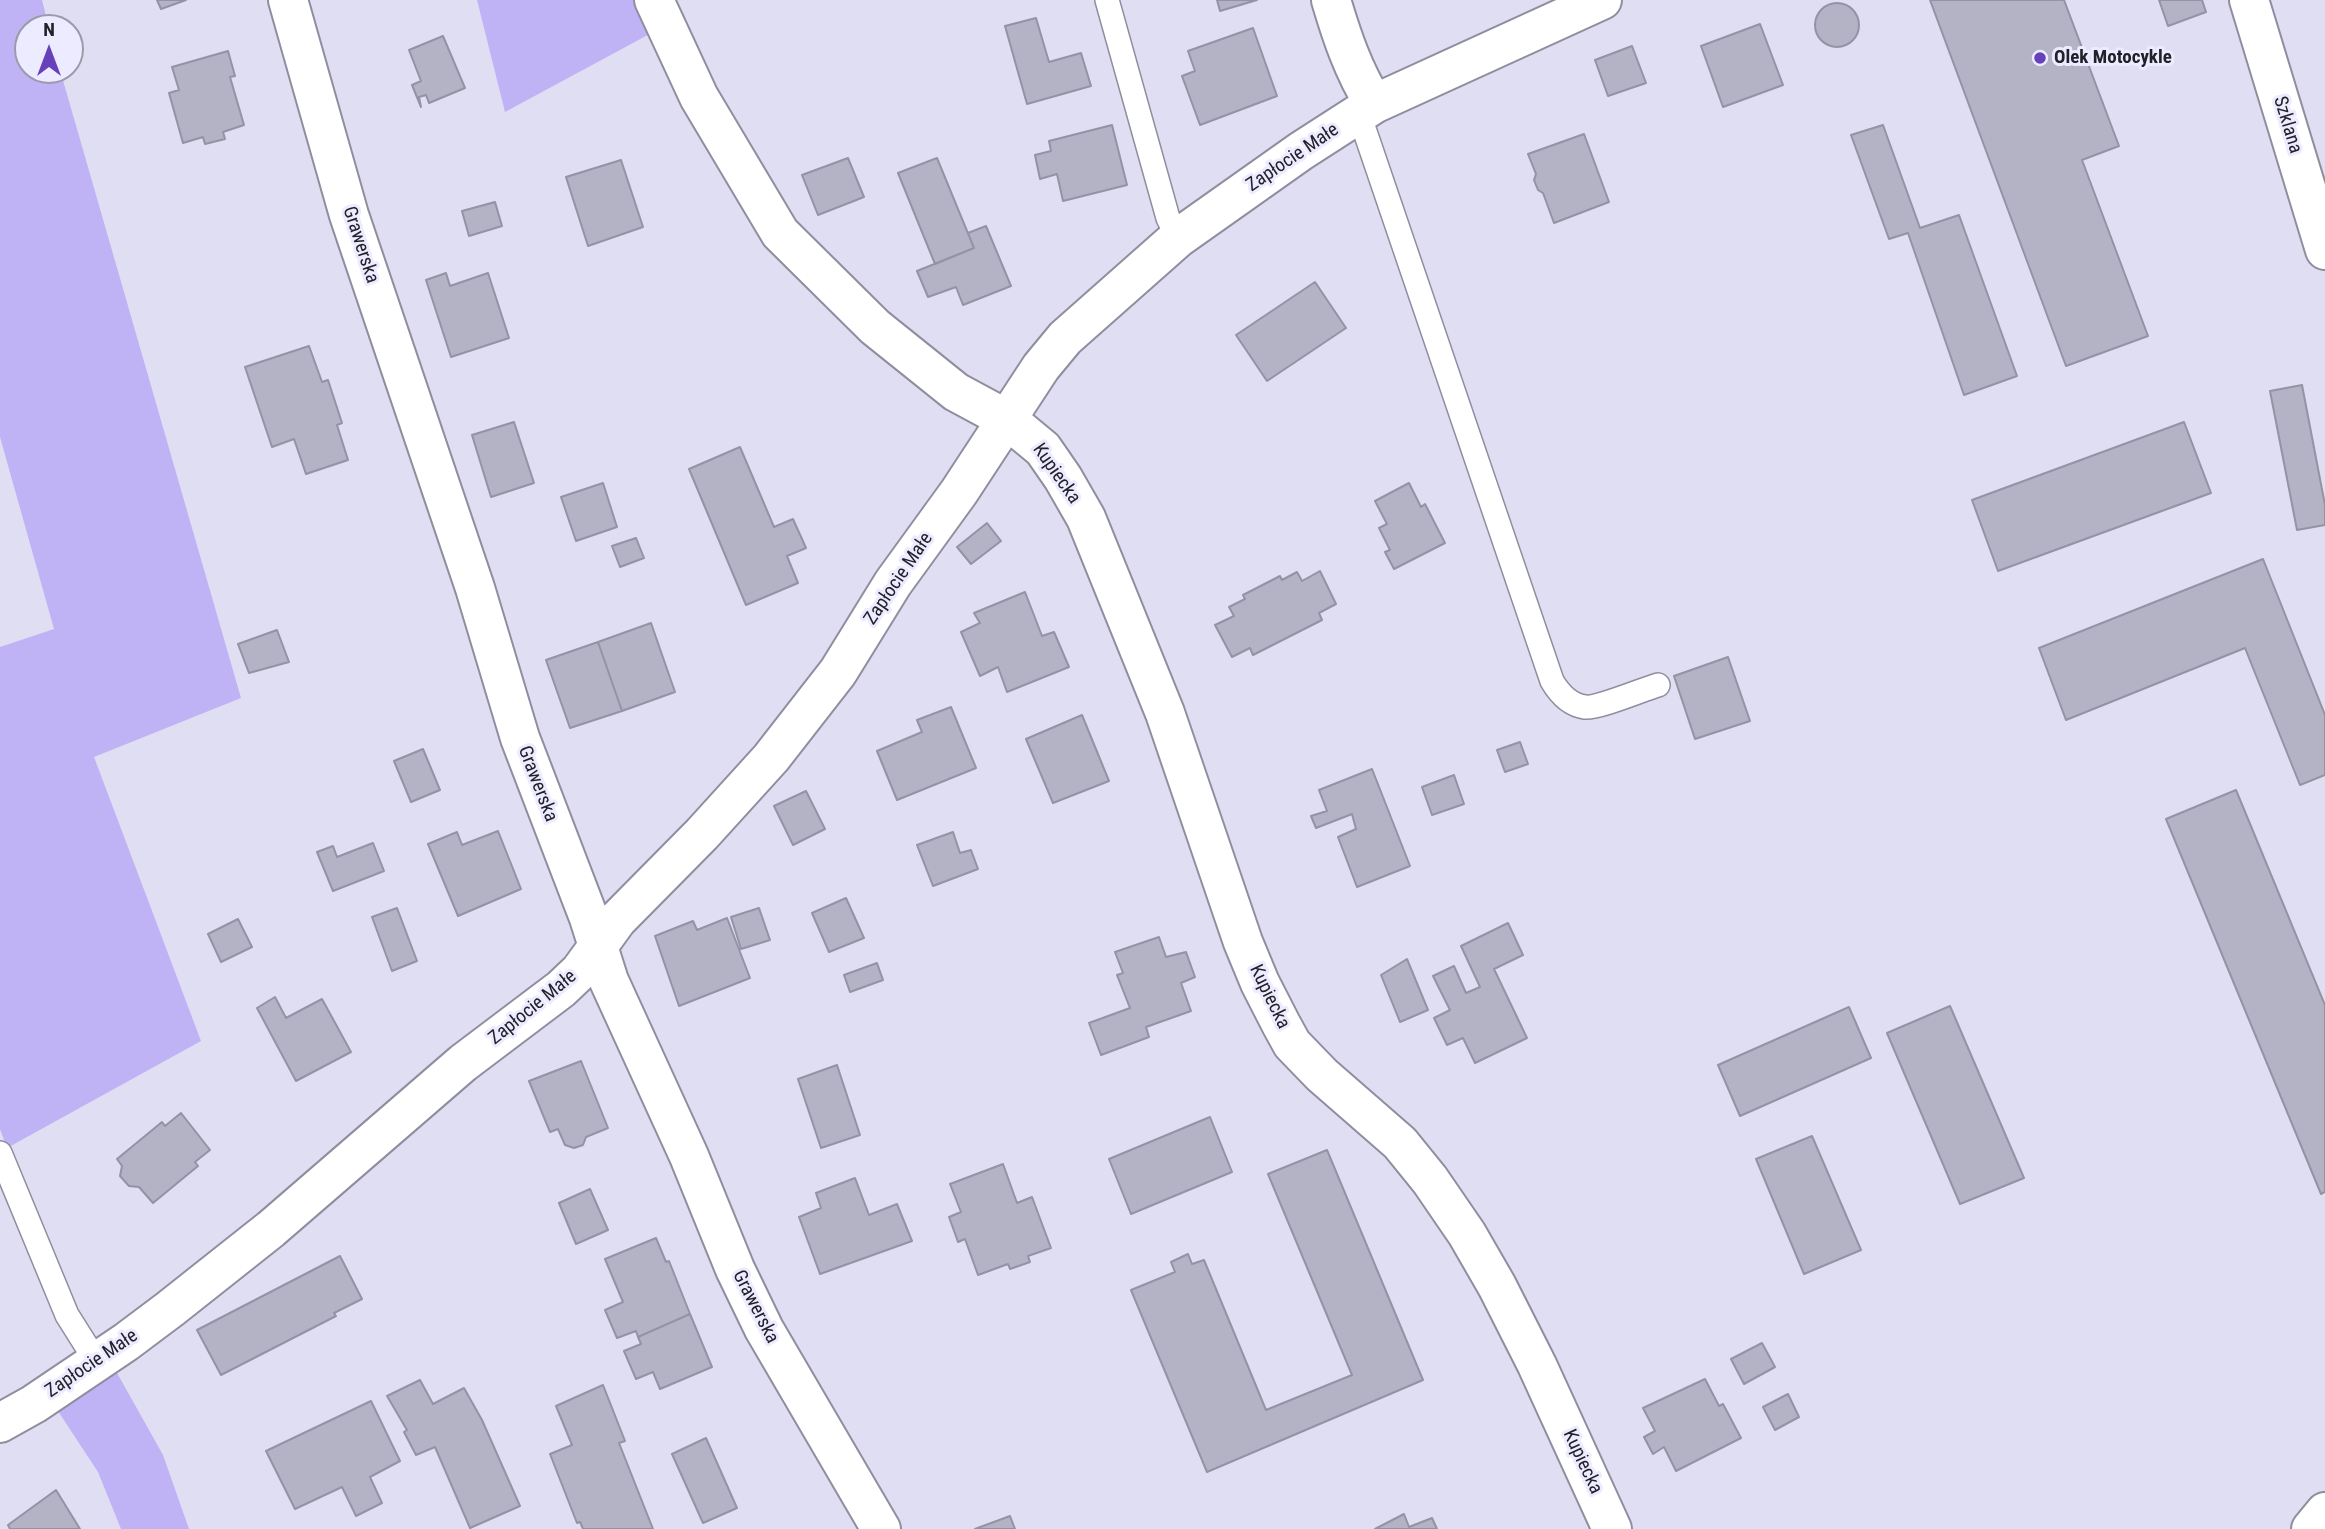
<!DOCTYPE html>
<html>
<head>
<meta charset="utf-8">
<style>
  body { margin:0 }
  #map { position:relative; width:2325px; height:1529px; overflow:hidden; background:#e0def2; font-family:"Roboto Condensed",sans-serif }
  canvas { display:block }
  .north { position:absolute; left:14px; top:14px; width:70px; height:70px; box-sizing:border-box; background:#edebff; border:2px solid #9c9aa9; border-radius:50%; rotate:0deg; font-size:19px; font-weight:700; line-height:28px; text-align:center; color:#222028 }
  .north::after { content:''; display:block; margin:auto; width:24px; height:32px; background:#6641ba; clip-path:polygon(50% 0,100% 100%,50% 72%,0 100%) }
</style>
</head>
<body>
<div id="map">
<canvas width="2325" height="1529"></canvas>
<div class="north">N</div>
</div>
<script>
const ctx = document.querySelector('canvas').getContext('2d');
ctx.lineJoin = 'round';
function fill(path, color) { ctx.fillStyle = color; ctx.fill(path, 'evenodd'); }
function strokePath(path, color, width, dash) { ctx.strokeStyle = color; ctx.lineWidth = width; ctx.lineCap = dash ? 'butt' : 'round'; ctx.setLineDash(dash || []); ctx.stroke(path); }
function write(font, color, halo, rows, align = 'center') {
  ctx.font = font + ' "Roboto Condensed",sans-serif'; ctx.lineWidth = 6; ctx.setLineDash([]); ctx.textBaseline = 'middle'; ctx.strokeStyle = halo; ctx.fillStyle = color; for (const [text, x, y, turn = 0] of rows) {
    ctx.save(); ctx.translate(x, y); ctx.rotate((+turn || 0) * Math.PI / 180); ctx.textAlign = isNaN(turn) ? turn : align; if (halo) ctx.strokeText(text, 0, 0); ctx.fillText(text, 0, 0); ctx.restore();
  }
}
fill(new Path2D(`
  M0,0H42L49,28H28V70H60L241,698L94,757L201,1041L7,1148L0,1129V647L54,629L0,437Z
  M477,0H644L657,30L505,112Z
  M112,1364L163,1455L189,1529H121L98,1472L56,1408Z`), '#bfb3f6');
const building = new Path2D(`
  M157,0H186L161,9Z
  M1217,0H1257L1220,11Z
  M1930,0H2064L2119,146L2082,160L2148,336L2066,366Z
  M2159,0H2202L2206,12L2168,26Z
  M1815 25a22 22 0 1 1 44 0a22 22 0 1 1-44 0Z
  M1036,18L1049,62L1081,53L1091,86L1027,104L1005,26Z
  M1760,24L1783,85L1723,107L1701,46Z
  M1253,28L1277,96L1200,125L1182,76L1195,71L1188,51Z
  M443,36L465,88L429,103L426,95L419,97L421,107L412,85L421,81L409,50Z
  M1632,46L1646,83L1608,96L1595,60Z
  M228,51L235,76L230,77L244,125L223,132L225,139L205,144L203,137L183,143L169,93L179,90L172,67Z
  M1112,125L1127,185L1063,201L1057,174L1040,179L1035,155L1051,151L1049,141Z
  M1883,125L1920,228L1959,215L2017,376L1964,395L1908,233L1889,239L1851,135Z
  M1584,134L1609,202L1554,223L1543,193L1538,190L1534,180L1536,174L1528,154Z
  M848,158L864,197L818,215L802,175Z
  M937,158L974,248L935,264L898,173Z
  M621,160L643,227L588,246L566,177Z
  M495,202L502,226L469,236L462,211Z
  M986,226L1011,286L963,305L956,287L928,297L917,271L974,248L968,233Z
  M446,273L450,286L488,273L509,338L451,357L426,280Z
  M1315,282L1346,328L1267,381L1236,335Z
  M309,346L322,382L328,380L342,423L337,425L348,460L306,474L294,439L272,447L245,367Z
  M2302,385L2325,505V525L2297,530L2270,391Z
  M514,422L534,483L491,497L472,435Z
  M2184,422L2211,493L1998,571L1972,500Z
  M740,447L774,527L793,519L806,548L787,556L798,583L746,605L689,469Z
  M603,483L617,527L576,541L561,497Z
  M1409,483L1421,507L1425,504L1445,543L1394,569L1385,552L1390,550L1379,528L1387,524L1375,501Z
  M987,523L1001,541L971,564L957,547Z
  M636,538L644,558L620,567L612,546Z
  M2263,559L2325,715V775L2300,785L2245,648L2066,720L2039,648Z
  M1320,571L1336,604L1319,613L1322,620L1253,655L1250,648L1232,657L1215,625L1234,616L1229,607L1245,599L1243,595L1280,576L1282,580L1297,572L1302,581Z
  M1025,592L1042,636L1054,632L1069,667L1007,692L998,667L980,676L961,632L980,623L974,613Z
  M651,623L675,692L622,711L598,642Z
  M277,630L289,662L249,673L238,644Z
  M598,642L622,711L570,728L546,660Z
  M1728,657L1750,721L1695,739L1674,676Z
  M951,707L976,768L897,800L877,751L922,732L917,720Z
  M1082,715L1109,781L1053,803L1026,739Z
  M1520,742L1528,764L1505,772L1497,750Z
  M423,749L440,790L411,802L394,761Z
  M1372,769L1410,866L1357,887L1338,837L1356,829L1352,814L1316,828L1311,816L1327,811L1319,790Z
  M1454,775L1464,804L1432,815L1422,787Z
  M2236,790L2325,1005V1192L2321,1194L2166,819Z
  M806,791L825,829L793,845L774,806Z
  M498,831L521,889L458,916L428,844L457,832L462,845Z
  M953,832L960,853L971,850L978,869L933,886L917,845Z
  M373,843L384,871L333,891L317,852L333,846L337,857Z
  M846,898L864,938L829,952L812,913Z
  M397,908L417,961L392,971L372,917Z
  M759,908L770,940L741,949L731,917Z
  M727,918L750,978L679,1006L655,936L693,921L697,930Z
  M238,919L252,947L221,962L208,934Z
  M1508,923L1523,955L1494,969L1527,1038L1475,1063L1463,1038L1447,1045L1434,1018L1450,1010L1433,976L1454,966L1466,993L1480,987L1461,946Z
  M1159,937L1166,957L1186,952L1195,977L1181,983L1191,1011L1146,1027L1149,1037L1101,1055L1089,1023L1130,1008L1117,975L1123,973L1115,952Z
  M1407,959L1428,1010L1400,1022L1381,975Z
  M877,963L883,980L850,992L844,975Z
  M275,997L286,1018L322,999L351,1052L296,1081L257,1008Z
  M1950,1006L2024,1178L1960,1204L1887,1033Z
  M1849,1007L1871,1058L1740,1116L1718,1065Z
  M581,1061L608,1128L586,1137L583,1145L574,1148L565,1145L558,1129L550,1132L529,1081Z
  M837,1065L860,1135L821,1148L798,1079Z
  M181,1113L210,1150L195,1162L198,1166L153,1203L139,1187L129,1186L120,1176L122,1166L117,1159L162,1122L165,1126Z
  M1210,1117L1232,1172L1131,1214L1109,1159Z
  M1812,1136L1861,1250L1804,1274L1756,1159Z
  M1327,1150L1423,1380L1207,1472L1131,1290L1175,1272L1171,1262L1188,1254L1192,1264L1204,1260L1266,1410L1352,1375L1268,1174Z
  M1003,1164L1017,1203L1032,1197L1051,1248L1028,1256L1030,1262L1010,1269L1008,1264L978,1275L965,1239L958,1242L949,1217L961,1212L950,1184Z
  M855,1178L869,1215L897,1204L912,1241L820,1274L799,1217L821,1208L816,1193Z
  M590,1189L608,1230L576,1244L559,1203Z
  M656,1238L666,1262L669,1261L690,1314L638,1337L636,1331L617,1338L605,1310L623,1302L605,1259Z
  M340,1256L362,1299L334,1313L336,1316L221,1375L197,1330Z
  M690,1314L712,1367L660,1389L653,1372L636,1379L624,1351L641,1344L638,1337Z
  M1762,1343L1775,1367L1744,1384L1731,1359Z
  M1705,1379L1719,1406L1723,1404L1741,1438L1676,1471L1664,1447L1653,1454L1644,1437L1655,1431L1643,1408Z
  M420,1380L433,1404L464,1388L482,1420L520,1506L470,1528L435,1447L416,1455L404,1432L407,1430L387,1396Z
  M603,1385L625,1441L619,1443L653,1529H583L580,1522L577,1523L550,1454L572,1445L556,1406Z
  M1788,1394L1799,1417L1775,1430L1763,1407Z
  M371,1401L400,1461L370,1477L382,1503L356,1516L342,1487L295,1509L266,1451Z
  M706,1438L737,1508L703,1523L672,1454Z
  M56,1490L80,1529H10L8,1525Z
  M1404,1514L1409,1527L1432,1518L1437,1529H1375Z
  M1010,1516L1015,1529H975Z`);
fill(building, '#b4b2c5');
strokePath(building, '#9592a5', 2);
const lane = new Path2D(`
  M1107,0L1168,218L1178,238
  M1359,114L1552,681C1559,693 1570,705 1585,707C1597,709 1644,689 1658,685
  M0,1153L67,1315L96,1361`);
const street = new Path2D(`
  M288,0L349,215L475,588L520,738L589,918L609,981L689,1156L735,1269L764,1329L881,1529
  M654,0L699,97L780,233L875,327L956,392L1008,420L1043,449L1063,478L1086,518L1165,713L1243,942L1260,983L1281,1024L1292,1044L1322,1075L1400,1143L1430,1180L1467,1234L1497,1286L1537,1365L1612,1529
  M1331,0C1342,37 1353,70 1374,104
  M2249,0L2325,250
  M0,1423L34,1404L126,1342L170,1309L271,1229L463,1063L561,989L580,971L617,920L702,834L771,758L838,672L893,583L959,492L1041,367L1065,338L1178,238L1301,151L1374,104L1602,0`);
const secondary = new Path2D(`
  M2311,1529L2325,1512`);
strokePath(lane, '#908d9f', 26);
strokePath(street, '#908d9f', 42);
strokePath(secondary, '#908d9f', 42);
strokePath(lane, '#fff', 23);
strokePath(street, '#fff', 38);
strokePath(secondary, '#fff', 38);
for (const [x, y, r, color] of [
  [2040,58,7,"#6641ba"]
]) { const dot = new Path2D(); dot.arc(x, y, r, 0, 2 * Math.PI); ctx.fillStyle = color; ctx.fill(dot); strokePath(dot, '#edebff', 2.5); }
write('bold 19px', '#222028', '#edebff', [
  ["Olek Motocykle",2054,58]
], 'left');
write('19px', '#222028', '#edebff', [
  ["Szklana",2287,125,73],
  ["Zapłocie Małe",1293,158,-34],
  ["Grawerska",360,245,72],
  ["Kupiecka",1056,474,55],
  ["Zapłocie Małe",899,579,-56],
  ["Grawerska",537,784,69],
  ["Kupiecka",1269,997,64],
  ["Zapłocie Małe",533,1008,-39],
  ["Grawerska",755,1307,63],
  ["Zapłocie Małe",92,1364,-34],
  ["Kupiecka",1582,1462,65]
]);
</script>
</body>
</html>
